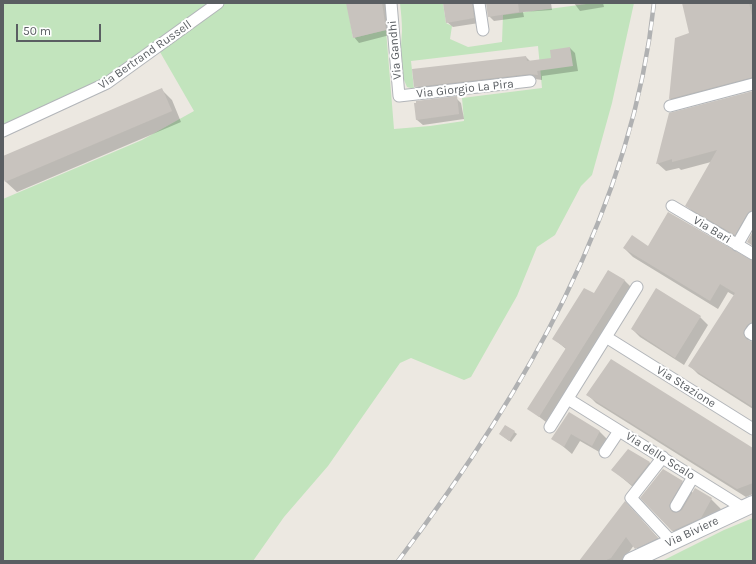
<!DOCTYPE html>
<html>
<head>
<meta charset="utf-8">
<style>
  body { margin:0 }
  #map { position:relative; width:756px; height:564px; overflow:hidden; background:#ece8e1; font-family:Karla,sans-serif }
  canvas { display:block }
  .frame { position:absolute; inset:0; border:4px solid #5a5e62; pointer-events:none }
  .scale { position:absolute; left:16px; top:24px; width:85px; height:18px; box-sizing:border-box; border:2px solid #5a5e62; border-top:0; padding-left:5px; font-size:12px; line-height:14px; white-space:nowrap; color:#5a5e62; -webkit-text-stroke:3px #fff; paint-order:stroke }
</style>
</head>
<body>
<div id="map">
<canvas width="756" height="564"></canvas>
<div class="frame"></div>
<div class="scale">50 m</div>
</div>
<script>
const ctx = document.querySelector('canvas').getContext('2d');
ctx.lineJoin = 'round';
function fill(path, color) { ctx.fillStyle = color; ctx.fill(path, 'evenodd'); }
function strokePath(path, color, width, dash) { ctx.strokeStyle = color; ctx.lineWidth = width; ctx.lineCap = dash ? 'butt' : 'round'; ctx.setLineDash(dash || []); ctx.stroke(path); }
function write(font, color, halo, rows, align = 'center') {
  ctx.font = font + ' Karla,sans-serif'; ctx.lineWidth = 4; ctx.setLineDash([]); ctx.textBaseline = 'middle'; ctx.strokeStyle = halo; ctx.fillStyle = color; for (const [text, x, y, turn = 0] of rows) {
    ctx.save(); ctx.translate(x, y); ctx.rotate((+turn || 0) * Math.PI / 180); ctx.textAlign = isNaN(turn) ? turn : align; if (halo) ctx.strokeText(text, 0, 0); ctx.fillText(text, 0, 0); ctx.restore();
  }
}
fill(new Path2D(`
  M3,3H210L148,49L102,79L3,125Z
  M223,3H347L353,38L386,30L394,129L430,126L464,121L462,98L542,88L538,46L411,61L414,89L407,87C398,69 401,50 402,31C402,22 401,12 400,3H443L446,23L452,26L450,39L468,47L502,42L503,15L594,3H634L612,103L592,175L581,186L555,235L537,247L517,296L471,377L464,380L411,358L400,363L328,466L284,517L253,561H3V199L142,140L194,111L160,52Z
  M753,518V561H662L724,530Z`), '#c2e4bd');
fill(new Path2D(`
  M353,3H385L390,35L359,43L354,37Z
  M444,3H481L479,23L453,27L447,22Z
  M487,3H551L552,10L523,12L524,17L494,21L489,16Z
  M574,3H603L604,7L580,11Z
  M683,3H753V87L679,107L670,99L690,33Z
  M570,48L575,53L578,71L542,76V80L535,79L420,92L415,87L526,57L531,62L552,59Z
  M162,90L172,100L181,122L17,192L6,182L3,174V157Z
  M753,92V226L743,243L695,214L687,206L711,162L681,170L679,168L666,171L657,163Z
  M456,98L461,103L464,119L423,125L417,120L415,104Z
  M648,247L753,261V332L748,341L753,343V409L698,374L690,366L735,296L728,292L718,309L633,257L624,248Z
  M608,271L625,281L631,287L546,422L529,409L566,349L554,339L594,295Z
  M700,317L708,325L684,365L640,337L632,329Z
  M588,395L753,450V494L746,497L596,403Z
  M569,413L600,432L608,440L601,453L580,441L572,454L553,438Z
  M506,426L517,434L511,442L503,436Z
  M628,450L650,463L658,471L640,493L613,470Z
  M682,482L693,493L711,499L721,509L711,528L682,541L642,498Z
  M633,510L665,546L644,556L634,545L623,561H580Z`), '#0003');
fill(new Path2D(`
  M346,3H382L386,30L353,38Z
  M443,3H472L474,18L446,23Z
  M486,3H518L519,12L488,17Z
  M682,3H749L753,20V77L669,99L675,38L689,33Z
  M570,47L573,66L537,71L538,75L529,74L414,87L412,69L526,56L527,61L551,58L550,50Z
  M162,88L172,111L5,182L3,177V156Z
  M753,91V210L747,214L735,235L685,206L717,150L672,162V159L656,164L669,113Z
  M457,96L459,114L416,120L414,103H416V101Z
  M668,212L753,261V322L747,325L743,333L746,339L753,342V407L688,366L735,293L720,284L710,301L623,248L632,235L648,246Z
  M753,231V246L747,242Z
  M608,270L625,280L539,417L527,409L566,348L552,339L584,288L594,293Z
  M656,288L701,316L675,358L631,329Z
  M611,359L753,448V483L737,489L586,395Z
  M569,412L600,431L592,446L571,434L564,447L551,439Z
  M505,425L515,431L509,441L499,434Z
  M628,449L650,462L632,485L611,470Z
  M663,469L683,481L670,503L669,506L672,512L676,513L682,510L695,488L712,498L701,518L672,531L640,498Z
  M625,501L658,538L635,549L626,537L611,558L604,561H579Z`), '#c8c3be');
const street = new Path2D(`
  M391,3L399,96L530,81
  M479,3L483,30
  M670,106L753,84
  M3,131L107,83L218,3
  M672,206L753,254
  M737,245L753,217
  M753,329L750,333L753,335
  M606,337L753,429
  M568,399L743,508
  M550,427L637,287
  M605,452L619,431
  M663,457L631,498L671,541
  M676,506L693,477`);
const secondary = new Path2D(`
  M631,561L753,504`);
strokePath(street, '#b2b5b9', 13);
strokePath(secondary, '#b3b7bc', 18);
strokePath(street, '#fff', 11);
strokePath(secondary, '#fff', 16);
const rail = new Path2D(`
  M398,561C522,397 632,211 654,3`);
strokePath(rail, '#b0b1b2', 4.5);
strokePath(rail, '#fff', 3, [9]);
write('12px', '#5a5e62', '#fff', [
  ["Via Gandhi",395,50,-95],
  ["Via Bertrand Russell",145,55,-35],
  ["Via Giorgio La Pira",465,89,-6],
  ["Via Bari",712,230,31],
  ["Via Stazione",686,387,32],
  ["Via dello Scalo",660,456,32],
  ["Via Biviere",692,532,-25]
]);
</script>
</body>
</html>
